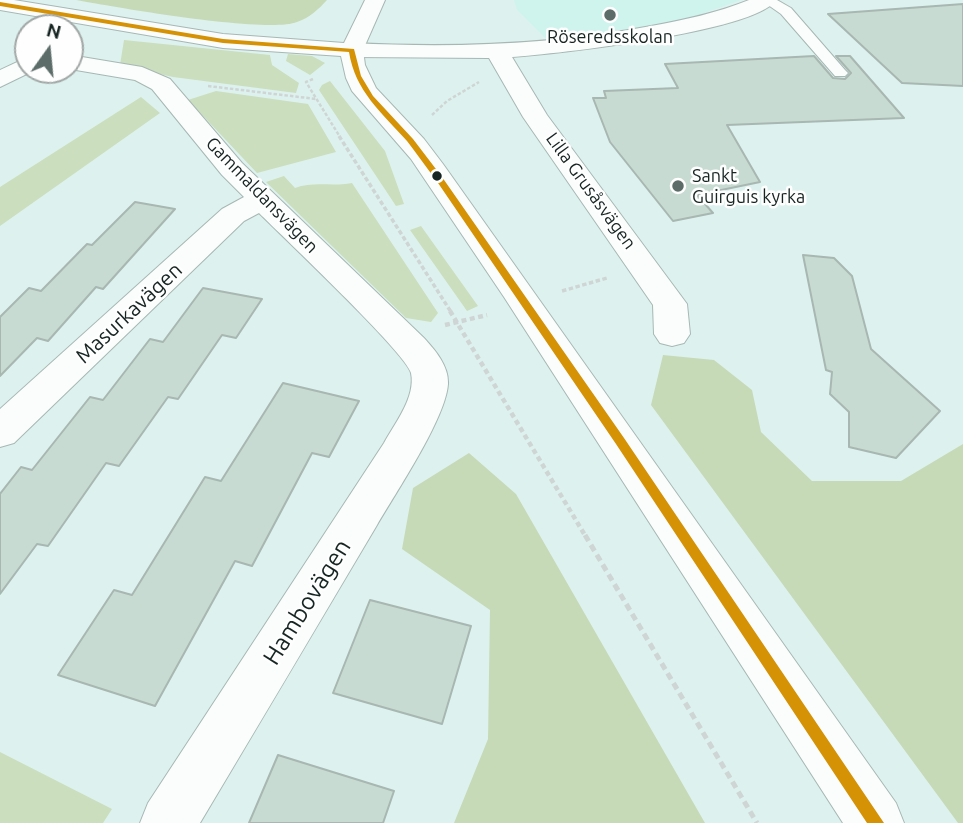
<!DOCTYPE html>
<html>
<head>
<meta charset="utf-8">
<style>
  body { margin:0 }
  #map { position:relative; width:963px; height:823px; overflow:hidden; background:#ddf2ee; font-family:Ubuntu,sans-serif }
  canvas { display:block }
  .north { position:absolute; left:14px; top:14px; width:70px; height:70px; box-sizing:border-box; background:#fefefe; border:2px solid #a1a7a6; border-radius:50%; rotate:15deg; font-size:19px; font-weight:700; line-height:28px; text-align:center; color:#162422 }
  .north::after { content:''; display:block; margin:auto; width:24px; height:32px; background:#5c6c69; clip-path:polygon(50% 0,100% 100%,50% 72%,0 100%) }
</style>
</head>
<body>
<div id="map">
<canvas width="963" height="823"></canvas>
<div class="north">N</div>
</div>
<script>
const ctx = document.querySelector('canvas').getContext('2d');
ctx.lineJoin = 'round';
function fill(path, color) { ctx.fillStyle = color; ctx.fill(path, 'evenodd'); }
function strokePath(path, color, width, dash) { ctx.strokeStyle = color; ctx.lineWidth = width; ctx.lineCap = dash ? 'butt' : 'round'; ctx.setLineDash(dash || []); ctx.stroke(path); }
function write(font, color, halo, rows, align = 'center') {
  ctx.font = font + ' Ubuntu,sans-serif'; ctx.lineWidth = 5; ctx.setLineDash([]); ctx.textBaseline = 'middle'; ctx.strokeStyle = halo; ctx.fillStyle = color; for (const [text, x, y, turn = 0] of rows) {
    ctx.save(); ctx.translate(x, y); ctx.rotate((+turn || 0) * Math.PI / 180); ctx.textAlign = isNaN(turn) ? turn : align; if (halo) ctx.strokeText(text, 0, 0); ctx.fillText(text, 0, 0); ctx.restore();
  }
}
fill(new Path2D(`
  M514,0H741L681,21L549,42L517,10Z`), '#cff3ed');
fill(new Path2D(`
  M124,40L270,55L272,65L299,83L296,93L173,77L120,65Z
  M288,54L312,56L325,63L310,75L286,61Z
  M330,81L385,151L404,204L396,206L319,90L322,85Z
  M216,91L308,104L336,152L257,173L188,100Z
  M141,97L160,113L0,226V187Z
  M284,176L295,188C314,181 332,187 352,183L438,313L431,322L406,318L266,182Z
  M421,226L478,306L467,311L410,230Z
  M0,752L112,809L103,823H0Z`), '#cbdebe');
fill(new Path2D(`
  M76,0H327C319,9 309,18 297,22C268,34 114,7 76,0Z
  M663,355L714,360L752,390L761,432L812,481H901L963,444V823H958L651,405Z
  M469,453L516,494L705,823H454L488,739L490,610L402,549L413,488Z`), '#c6dab8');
const building = new Path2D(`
  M963,4V86L902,83L828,14Z
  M814,56L833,78L845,79L851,73L836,56H850L904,118L727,125L760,182L697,195L713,213L673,221L610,142L593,98H606L604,91L678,88L665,64Z
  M135,202L175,209L103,289L96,287L48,341L37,338L0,376V317L29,288L41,291L87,244L92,245Z
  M803,255L834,258L852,276L871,349L940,411L896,458L849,447V412L830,394L832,372L826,370Z
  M203,288L262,299L236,338L222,335L178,399L168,397L119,466L106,463L48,546L37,544L0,594V494L21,467L32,470L90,397L103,400L150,339L163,342Z
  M283,383L359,401L329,457L312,453L252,566L235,561L155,706L58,675L114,590L132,595L205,477L221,481Z
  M370,600L471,626L442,724L333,693Z
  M278,755L394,791L383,823H249Z`);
fill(building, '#c7dbd2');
strokePath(building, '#a8b7b1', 2);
const service = new Path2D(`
  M761,0H777L791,8L845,70L848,73L845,76H835L781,14Z`);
const minor = new Path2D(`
  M749,0H776C755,32 555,54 512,57L547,115L687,304L690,334L684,343L672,346L660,343L654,334L653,305L523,117L489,58L352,57L344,55L341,50L344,45L352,43C452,48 552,45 651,26C684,20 717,13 749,0Z
  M70,55L142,67L170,79L242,163L424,338C435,350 449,366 448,384C446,418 395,494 377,525C318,625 259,724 200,823H140L148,803L384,443C395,423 416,397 411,373C406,353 282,236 259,213L244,221L14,443L0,447V409L222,209L244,197L222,175L152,89L135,80L70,69Z
  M28,57V70H35L0,87V70Z`);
const tertiary = new Path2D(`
  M0,0H14L223,34L344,43L365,0H385L363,50L365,65L376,88L424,139L443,164L896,803L904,823H843L504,297L411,159L352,91L346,78L341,56L223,48L0,10Z`);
strokePath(service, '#a7b7b4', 2);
strokePath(minor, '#a7b7b4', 2);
strokePath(tertiary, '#a7b7b4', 2);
strokePath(new Path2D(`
  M313,79L306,82L340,137
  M208,86L316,99
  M432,115L447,101L479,82`), '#cfd5d4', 2.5, [3.5, 2]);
strokePath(new Path2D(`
  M339,136L451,312
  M562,291L607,278`), '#cfd5d4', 3.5, [4.5, 2.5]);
strokePath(new Path2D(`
  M450,311L586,537
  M445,325L487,315`), '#cfd5d4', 4.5, [5, 3.5]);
strokePath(new Path2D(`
  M585,535L757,823`), '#cfd5d4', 5, [7, 4.5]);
fill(service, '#fafdfc');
fill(minor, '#fafdfc');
fill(tertiary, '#fafdfc');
fill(new Path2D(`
  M0,2L223,39L354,49L361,76L373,96L413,139L442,177L624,438L884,823H867L616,444L436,180C426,167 417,154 407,141C382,113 355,91 349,52L223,43L0,6Z`), '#d59205');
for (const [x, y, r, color] of [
  [610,15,7,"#5c6c69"],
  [437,176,6,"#162422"],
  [678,186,7,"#5c6c69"]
]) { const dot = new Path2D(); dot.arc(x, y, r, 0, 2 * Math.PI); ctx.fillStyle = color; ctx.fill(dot); strokePath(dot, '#fefefe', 2.5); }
write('18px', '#162422', '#fefefe', [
  ["Röseredsskolan",610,37],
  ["Sankt",692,176,"left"],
  ["Guirguis kyrka",692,197,"left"]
]);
write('18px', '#162422', '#fefefe', [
  ["Lilla Grusåsvägen",591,191,54],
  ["Gammaldansvägen",262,195,46]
]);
write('21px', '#162422', '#fefefe', [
  ["Masurkavägen",129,313,-43]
]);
write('24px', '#162422', '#fefefe', [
  ["Hambovägen",307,602,-58]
]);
</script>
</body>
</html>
